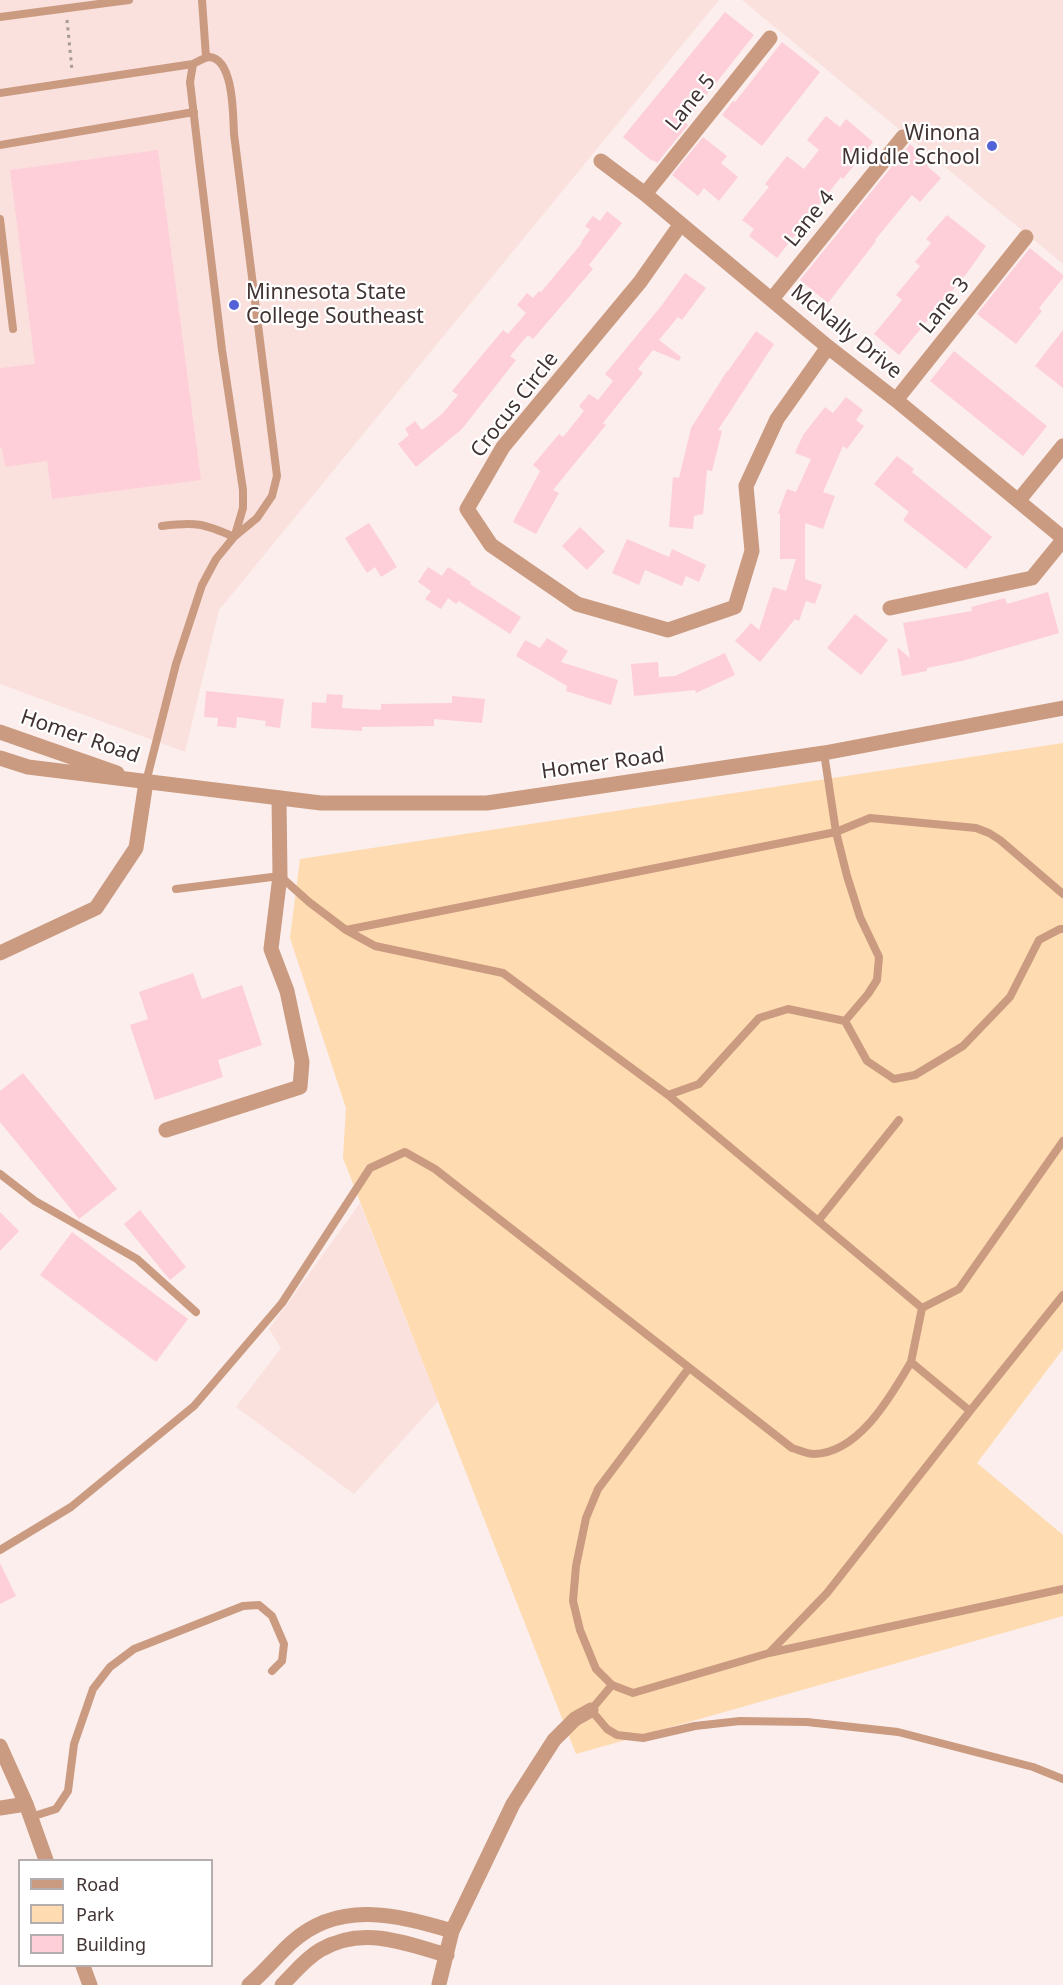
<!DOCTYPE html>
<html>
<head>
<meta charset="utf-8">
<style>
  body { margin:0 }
  #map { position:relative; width:1063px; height:1985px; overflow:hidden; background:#fbeeec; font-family:"Noto Sans",sans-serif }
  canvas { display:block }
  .legend { position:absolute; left:18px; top:1859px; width:195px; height:108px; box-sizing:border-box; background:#fff; border:2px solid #b3aead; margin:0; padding:8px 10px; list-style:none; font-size:18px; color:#413433 }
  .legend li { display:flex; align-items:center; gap:12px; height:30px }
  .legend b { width:30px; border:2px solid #b3aead }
</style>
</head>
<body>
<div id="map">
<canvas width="1063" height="1985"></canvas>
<ul class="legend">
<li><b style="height:8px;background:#ca9b81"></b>Road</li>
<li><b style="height:16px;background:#fedbb0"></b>Park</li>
<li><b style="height:16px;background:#fecfd9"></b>Building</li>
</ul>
</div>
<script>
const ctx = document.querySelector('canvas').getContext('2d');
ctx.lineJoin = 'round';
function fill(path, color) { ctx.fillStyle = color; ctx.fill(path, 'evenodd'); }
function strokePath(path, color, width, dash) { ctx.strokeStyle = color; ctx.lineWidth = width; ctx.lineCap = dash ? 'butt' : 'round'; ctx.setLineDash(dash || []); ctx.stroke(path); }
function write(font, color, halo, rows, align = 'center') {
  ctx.font = font + ' "Noto Sans",sans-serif'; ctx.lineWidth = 4.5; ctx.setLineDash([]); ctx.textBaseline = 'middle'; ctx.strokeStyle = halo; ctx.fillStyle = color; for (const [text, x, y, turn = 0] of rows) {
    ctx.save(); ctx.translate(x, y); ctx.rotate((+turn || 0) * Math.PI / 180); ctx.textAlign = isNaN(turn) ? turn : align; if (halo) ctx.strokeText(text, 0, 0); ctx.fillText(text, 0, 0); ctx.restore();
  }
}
fill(new Path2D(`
  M0,0H719L219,610L185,752L0,684Z
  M742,0H1063V264Z
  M360,1203L438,1401L354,1494L236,1407L281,1348L269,1329Z`), '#fae1de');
fill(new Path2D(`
  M1063,743V1349L977,1463L1063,1535V1616L576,1754L343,1158L346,1108L290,938L300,859Z`), '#fedbb0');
fill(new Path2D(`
  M725,12L754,35L685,122L688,125L657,163L653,160L652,161L623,137Z
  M782,42L820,72L762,146L722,115L733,101L735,102Z
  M826,116L840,127L846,119L873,142L843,179L841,177L777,258L749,236L754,229L742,220L769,187L765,184L787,156L804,169L819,150L807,140Z
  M703,137L727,156L721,163L738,177L719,201L704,188L698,196L672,175Z
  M910,144L930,161L927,166L941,178L920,202L912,195L875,240L876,241L828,303L800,280Z
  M158,150L201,480L52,499L47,461L5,467L2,448H0V368L35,364L10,170Z
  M607,211L622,223L589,265L593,269L533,339L528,335L510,356L516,360L462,429L416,467L398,444L409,435L405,429L415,421L422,430L442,414L458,395L452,391L503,330L508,334L526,313L517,305L527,293L533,298L539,291L541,292L582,243L581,242L590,230L585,226L593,216L600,221Z
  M947,215L986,246L967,273L899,355L874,334L902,300L896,295L920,266L915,262L931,243L926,239Z
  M1030,248L1063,275V278L1039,308L1042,311L1016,344L977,314Z
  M685,273L706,288L682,320L678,317L659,340L681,357L679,361L653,350L638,369L643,373L603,423L606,425L553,490L559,493L536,534L513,522L540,471L533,465L559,434L563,437L584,411L579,406L589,394L598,400L613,381L605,374L662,305Z
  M1063,330V388L1035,366Z
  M756,331L774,344L718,430L722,431L712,471L707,470L703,514L694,516L693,529L669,527L673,477L679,478L691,428L727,371H728Z
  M954,351L1047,426L1023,456L930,381Z
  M846,397L863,410L856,420L864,426L847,449L843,446L823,492L835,496L823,529L805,523V579L822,585L815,604L806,601L799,621L795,619L760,662L735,641L751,623L759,630L773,587L786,591L796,559H780V514L778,513L787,489L796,492L811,459L795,453L803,435L825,407L833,413Z
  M897,456L914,469L912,472L992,537L966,569L903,520L909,512L874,484Z
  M369,523L397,567L381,577L375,567L367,573L345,538Z
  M580,527L605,551L587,570L562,546Z
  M627,539L669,557L672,549L706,565L699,582L686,576L682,586L645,570L639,585L612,573Z
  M428,567L442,576L448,567L471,582L470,584L521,617L510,634L459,601L456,604L448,598L441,609L425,599L431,591L418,582Z
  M1048,592L1059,633L962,661L927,668V671L902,676L897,647L910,658L903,623L972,611L971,607L1005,598L1007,604Z
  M855,614L888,640L861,675L827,648Z
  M547,638L568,651L561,662L618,680L611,705L566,691L567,686L516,656L525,640L540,648Z
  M725,653L735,675L696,693L695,690L634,696L631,664L658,662L659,677L675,676Z
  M206,691L284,699L280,728L265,726L266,721L237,717L236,728L217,726L218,718L204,717Z
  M327,694L343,695L342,708L381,710V704L452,703V696L485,699L482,723L434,719V726L362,727V731L311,728L312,702L326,703Z
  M193,973L202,999L242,985L262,1045L218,1060L223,1077L155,1100L130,1025L148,1019L139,992Z
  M23,1073L117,1189L79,1219L0,1122V1091Z
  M140,1210L186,1267L170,1280L124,1224Z
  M0,1212L19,1231L0,1251Z
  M72,1232L188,1319L156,1362L40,1275Z
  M0,1563L16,1596L0,1604Z`), '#fecfd9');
strokePath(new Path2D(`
  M67,20L72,70`), '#a69998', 3, [3, 4.5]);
strokePath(new Path2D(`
  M202,0L206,57
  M0,17L129,0
  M193,64L190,82L199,159L222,350L243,490V508L235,535
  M0,93L193,64C198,62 204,57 210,57C234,60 233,116 234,134L277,476L272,496L257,518L234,537L216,559L202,585L176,664L146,782
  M0,145L194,112
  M0,219L13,329
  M162,526C196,522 203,523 234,537
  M824,753L836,832L847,876L860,917L879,957L877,980L868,994L845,1021
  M176,889L280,876L309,902L346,930L836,832L870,818L976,828L989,833L1000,840L1063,894
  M346,930L375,946L503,973L668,1095L922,1308L911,1362
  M668,1095L699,1084L759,1018L788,1009L845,1021L867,1061L894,1079L915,1075L963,1046L1010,997L1039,940L1060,929H1063
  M0,1174L35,1201L137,1259L196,1312
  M818,1221L899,1120
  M922,1308L959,1289L1063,1141
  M689,1368L598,1489L586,1518L576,1566L573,1601L580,1630L596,1669L612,1685L633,1693L769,1653L1063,1589
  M0,1550L71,1507L194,1406L282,1303L370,1168L405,1152L435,1169L792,1448C799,1450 807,1454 814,1454C859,1453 891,1396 911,1362L970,1411L1063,1295
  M770,1652L827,1593L970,1411
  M612,1685L591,1710L607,1729L617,1735L643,1738L695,1726L740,1721L807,1722L898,1732L1033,1767L1063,1779
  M31,1817L56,1809L68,1791L74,1744L93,1689L110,1667L134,1649L243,1606L259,1605L272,1616L284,1644L282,1661L272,1671`), '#ca9b81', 8);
strokePath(new Path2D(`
  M601,161L645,194L828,347L896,400L1063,538
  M645,194L770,38
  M680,225L640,282L503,447L467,509L491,545L577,604L668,630L735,607L752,551L746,486L777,419L828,347
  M772,299L903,137
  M896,400L1026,237
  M1019,500L1063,446
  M890,608L1032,578L1063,540
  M0,953L96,908L136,848L146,782
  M166,1130L300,1087L302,1062L287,991L271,949L280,876L279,798
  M0,1746L26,1804L46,1860
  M0,1808L26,1804
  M83,1966L90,1985
  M439,1984L452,1931L513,1804L554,1740L575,1719L591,1710
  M249,1985C264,1972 277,1956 291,1943C339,1899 397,1915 452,1931
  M282,1985C294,1973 305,1959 320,1950C363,1925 403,1943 447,1955`), '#ca9b81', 15);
strokePath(new Path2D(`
  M0,732L117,773
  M0,758L28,767L321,803H487L824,753L1063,708`), '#ca9b81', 15);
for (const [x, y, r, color] of [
  [992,146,6,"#5462d8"],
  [234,305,6,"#5462d8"]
]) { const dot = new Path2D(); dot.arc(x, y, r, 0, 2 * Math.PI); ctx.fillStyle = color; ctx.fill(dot); strokePath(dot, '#fff', 2); }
write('21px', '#413433', '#fff', [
  ["Lane 5",691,103,-51],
  ["Lane 4",810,219,-51],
  ["Lane 3",945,306,-51],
  ["McNally Drive",846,332,39],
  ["Crocus Circle",515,405,-52],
  ["Homer Road",80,737,19],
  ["Homer Road",603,764,-8]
]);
write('21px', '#413433', '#fff', [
  ["Winona",980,134],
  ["Middle School",980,158],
  ["Minnesota State",246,293,"left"],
  ["College Southeast",246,317,"left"]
], 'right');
</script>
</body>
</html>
